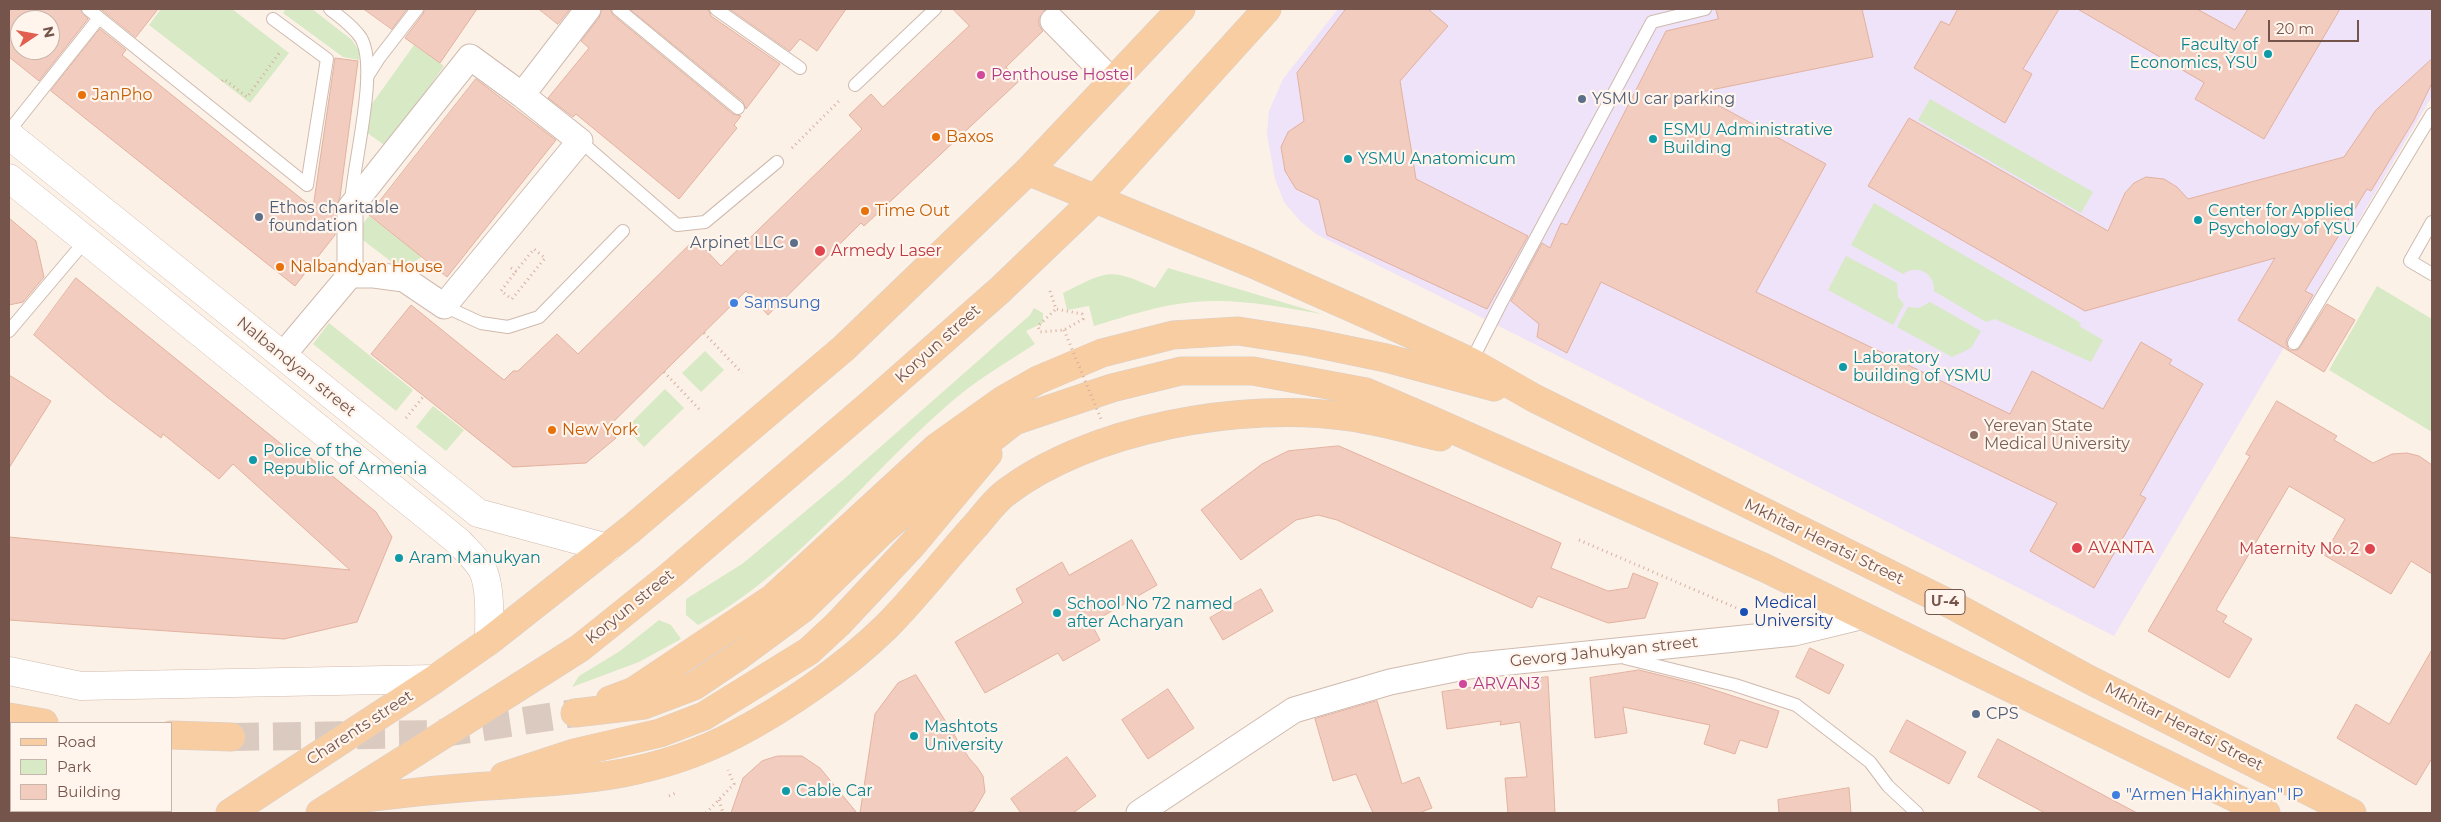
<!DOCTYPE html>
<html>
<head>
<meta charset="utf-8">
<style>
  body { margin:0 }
  #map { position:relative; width:2441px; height:822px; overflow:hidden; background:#fcf1e6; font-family:Montserrat,sans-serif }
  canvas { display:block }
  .frame { position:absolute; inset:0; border:10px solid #75554b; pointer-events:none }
  .legend { position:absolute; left:10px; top:722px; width:162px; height:90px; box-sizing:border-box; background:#fff5ed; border:1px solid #c8b5ac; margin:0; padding:6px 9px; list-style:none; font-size:15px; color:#75554b }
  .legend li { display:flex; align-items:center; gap:10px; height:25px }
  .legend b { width:25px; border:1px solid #c8b5ac }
  .north { position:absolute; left:10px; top:10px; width:50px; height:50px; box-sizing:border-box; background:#fff5ed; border:1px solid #c8b5ac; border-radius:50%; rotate:78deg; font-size:14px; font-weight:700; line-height:20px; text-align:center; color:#75554b }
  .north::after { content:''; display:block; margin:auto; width:18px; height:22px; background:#e25e4f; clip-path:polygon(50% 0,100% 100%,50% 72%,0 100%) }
  .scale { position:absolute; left:2268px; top:20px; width:91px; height:22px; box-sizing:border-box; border:2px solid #75554b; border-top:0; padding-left:6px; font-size:15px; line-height:18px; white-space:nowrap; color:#75554b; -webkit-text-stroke:4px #fff5ed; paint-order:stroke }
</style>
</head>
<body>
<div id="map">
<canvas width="2441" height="822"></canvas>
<div class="frame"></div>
<ul class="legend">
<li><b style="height:6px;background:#f8cda1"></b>Road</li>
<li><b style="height:14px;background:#d8e9c5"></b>Park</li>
<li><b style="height:14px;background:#f1ccbf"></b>Building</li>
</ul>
<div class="north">N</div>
<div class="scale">20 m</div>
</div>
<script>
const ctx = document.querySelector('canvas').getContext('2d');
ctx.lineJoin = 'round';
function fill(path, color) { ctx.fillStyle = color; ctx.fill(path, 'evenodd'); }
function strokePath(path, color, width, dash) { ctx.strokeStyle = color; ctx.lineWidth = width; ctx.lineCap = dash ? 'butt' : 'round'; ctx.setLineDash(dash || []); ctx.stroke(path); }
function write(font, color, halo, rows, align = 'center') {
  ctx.font = font + ' Montserrat,"Noto Sans Armenian",sans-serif'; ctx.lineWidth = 4.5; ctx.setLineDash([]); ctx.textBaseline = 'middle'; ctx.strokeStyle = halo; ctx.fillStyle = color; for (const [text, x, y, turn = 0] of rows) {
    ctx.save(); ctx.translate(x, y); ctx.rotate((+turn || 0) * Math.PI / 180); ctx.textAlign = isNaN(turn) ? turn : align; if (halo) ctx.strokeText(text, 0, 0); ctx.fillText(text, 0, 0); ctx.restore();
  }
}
fill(new Path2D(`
  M1338,9H2432V96L2114,636L1316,234L1300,221L1284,202L1275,179L1267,134L1269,111L1283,79Z`), '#eee3f8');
fill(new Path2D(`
  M161,9H232L289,53L250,103L149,25Z
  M286,9H312L352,40L359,51V60L343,57L283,13Z
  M414,45L444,66L387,147L366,132L369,108Z
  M1930,99L2093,192L2081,213L1918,120Z
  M1874,203L2081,323L2079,326L2103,340L2091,362L1995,319L1986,322L1934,291C1935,273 1917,264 1903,274L1851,245Z
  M369,216L422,257L401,269L355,234Z
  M1846,256L1897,283L1898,297L1904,304L1893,325L1828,290Z
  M1168,268L1322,314C1280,307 1237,298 1194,302C1159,305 1127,316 1094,326L1089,306L1067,310L1063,293C1108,271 1108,267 1155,288Z
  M2377,286L2432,319V432L2329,370Z
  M1930,302L1981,331L1971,348L1952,357L1897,327L1908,307L1919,308Z
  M1034,308L1043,313V323L1026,331L1035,344C1009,361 981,377 957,397C869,471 800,570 698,625L686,615V599L742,564L759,550L844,479L1030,315Z
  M329,323L413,390L396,411L313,344Z
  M705,351L724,370L701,392L682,373Z
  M665,389L684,408L644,447L626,428Z
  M433,406L464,430L446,451L416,427Z
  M659,620L671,625L681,639L639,662L572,687L579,676L620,651Z`), '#d8e9c5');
const building = new Path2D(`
  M9,9H80L88,19L39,81L9,57ZM20,20H50V50H20Z
  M101,9H158L136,37Z
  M364,9H407L392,29Z
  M425,9H477L440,63L405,38L423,14Z
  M539,9H570L558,24Z
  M602,9H610L613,15L733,114L741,116L734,125L737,128L679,199L576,114L573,117L548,98L589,48L581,41L599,18Z
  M630,9H708L711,16L780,64L746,109L743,102Z
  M730,9H846L817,51L800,39L790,51Z
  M953,9H1046L1039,18V25L1043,31L1006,67L1019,81L864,226L861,223L768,315L746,291L606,429L616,438L586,463L513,467L371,354L411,305L504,380L513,371H518L557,334L578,354L695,239L721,266L862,129L849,115L871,94L883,107L969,26Z
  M1346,9H1428L1448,26L1400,81L1416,179L1528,236L1487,309L1327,235L1319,200L1296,189L1285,171L1281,147L1288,132L1304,121L1297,73Z
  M1716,9H1862L1873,57L1696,93L1826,164L1756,292L2010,414L2032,371L2103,409L2141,342L2172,360L2169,364L2203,384L2140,495L2146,498L2094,588L2030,551L2057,503L1601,282L1567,353L1537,337L1539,324L1511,301L1542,243L1550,248L1561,223L1567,225L1666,31L1718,19Z
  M1958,9H2059L2023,69L2032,74L2005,123L1914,68L1941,21L1949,25Z
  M2078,9H2197L2235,30L2248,9H2340L2264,139L2195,99L2204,83Z
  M100,29L126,50L122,55L313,208L335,58L358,61L340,197L336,208L335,235L295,286L51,91Z
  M2432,59V83L2414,120L2371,191L2367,189L2305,291L2313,295L2287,339L2286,343L2289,350H2298L2327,304L2355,320L2324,372L2238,320L2275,258L2085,311L1868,186L1909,118L2108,231L2125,193L2134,183L2146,177L2164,179L2177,187L2188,199L2344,157L2376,110Z
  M476,79L556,140L447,277L369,215Z
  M9,218L36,241L44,277L23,302L9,305Z
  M76,278L296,456L301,450L376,512L392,537L357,622L284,639L9,620V537L350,570L233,464L219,479L163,434L161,438L107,397L34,335Z
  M9,375L51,401L9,468Z
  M2277,401L2337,436L2334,440L2373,463L2392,454L2407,453L2419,456L2432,465V574L2411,561L2391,594L2324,555L2345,519L2289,486L2216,610L2227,616L2223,622L2252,639L2229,678L2148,631L2250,456L2246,454Z
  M1339,446L1561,543L1551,568L1608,591L1628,588L1633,573L1658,583L1645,618L1608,623L1538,596L1532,608L1337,520L1318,515L1296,520L1241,560L1201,510L1262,464L1288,451Z
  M1132,540L1157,585L1091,623L1100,640L1063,661L1058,653L985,693L955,642L1023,603L1016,589L1062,562L1069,575Z
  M1261,589L1273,611L1223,640L1210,618Z
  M1810,648L1844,665L1829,694L1796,677Z
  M2432,650V758L2416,785L2337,738L2356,704L2389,724Z
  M1639,670L1696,684L1779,711L1767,748L1740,740L1735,754L1704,744L1710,725L1623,707L1627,733L1595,738L1590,678Z
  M916,675L969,758L977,767L983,776L985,792L974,811L965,813H860L875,714L898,683Z
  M1548,677L1555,813H1508L1505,778L1527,777L1520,722L1500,725L1501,721L1447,729L1442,692Z
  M1168,689L1194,728L1148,759L1122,720Z
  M1377,701L1402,784L1419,777L1432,808L1419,813H1373L1356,774L1333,781L1315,719Z
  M1907,720L1966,752L1949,784L1890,752Z
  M1998,739L2137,813H2045L1978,777Z
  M778,756H802L820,768L857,813H731L743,778L762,761Z
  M1067,757L1096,796L1073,813H1021L1011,799Z
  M1849,788L1851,813H1779L1778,800Z`);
fill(building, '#f1ccbf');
strokePath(building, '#e3b19f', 1);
strokePath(new Path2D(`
  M231,737L437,734L575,713`), '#dacabf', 28, [28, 14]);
const lane = new Path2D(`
  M88,9L307,185L327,59L273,19
  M330,9C341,18 353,26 361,38C379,69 353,164 351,203
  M618,9L738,108
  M716,9L800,68
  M367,77L379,58L417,9
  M855,85L935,9
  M9,131L99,18
  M580,141L677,225L705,222L777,162
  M2432,222L2410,261L2432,274
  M444,306L481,323L508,327L539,317L623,231
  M9,331L86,240
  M2294,343L2432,114
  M1471,362L1501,303L1652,22L1705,9
  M1625,658L1735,685L1796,705L1870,762L1888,786L1917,813`);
const street = new Path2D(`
  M1053,21L1113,82
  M350,275V208L470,57L522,95L588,9
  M282,356L350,275H374L404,279L444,306L580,141L522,95
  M1139,813L1294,710L1390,682L1469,666L1794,633L1864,616`);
const secondary = new Path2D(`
  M9,135L478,513L608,548
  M9,178L459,542C467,551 479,561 484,573C491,593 489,620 489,641
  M9,671L81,686L435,679`);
const primary = new Path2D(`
  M1028,171L1251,263L1404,331L1471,362L1534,398L1954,606L2088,679L2352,813
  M610,700L634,691L773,598L937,447L1003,400L1038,380L1102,353L1173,335L1238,331L1309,342L1386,358L1494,387
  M575,713L644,705L694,686L737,657L802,609L879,534L953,469L1014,421L1112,388L1181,371H1253L1366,392L1429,419L1765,568L2266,813
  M9,717L44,723
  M171,735L231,737
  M504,776L574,753L660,733L704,716L809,651L838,624L913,544L988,454
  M9,793H11
  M339,801C384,796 428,790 473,787C571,780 646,781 736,734C786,708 845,667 886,627C917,596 945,559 975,526C984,516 993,503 1004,494C1089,428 1244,401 1350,417C1380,421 1410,430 1440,437
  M230,813L435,679L489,641L631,529L844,348L1028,171L1181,9
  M320,813L580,648L671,575L874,401L1000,290L1095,199L1267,9`);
strokePath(lane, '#cfbaaf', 14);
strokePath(street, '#cfbaaf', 27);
strokePath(secondary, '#d2b9ad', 29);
strokePath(primary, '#d8cfcd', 29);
strokePath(new Path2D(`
  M222,81L224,79L247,97L280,52
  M792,148L841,99
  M511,268L516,271L534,249L545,258L512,299L501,291L516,271
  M1050,291L1056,309L1082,314L1083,319L1064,330L1040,332L1038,326L1056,309
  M704,333L742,373
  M664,372L700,410
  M406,418L423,397
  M1579,540L1739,609
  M669,796L678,792
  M719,800L723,813
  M706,813L734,784L728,770`), '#d6afa1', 3, [1, 4]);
strokePath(lane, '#fff', 12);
strokePath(street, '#fff', 25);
strokePath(secondary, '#fff', 28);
strokePath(primary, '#f8cda1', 28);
strokePath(new Path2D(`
  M1064,330L1101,419`), '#d6afa1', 3, [1, 4]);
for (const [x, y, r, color] of [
  [2268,54,5,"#0f9aa8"],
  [981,75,5,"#d1479c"],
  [82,95,5,"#e8710a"],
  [1582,99,5,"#5c6f8a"],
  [936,137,5,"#e8710a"],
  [1653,139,5,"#0f9aa8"],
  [1348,159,5,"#0f9aa8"],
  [865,211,5,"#e8710a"],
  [259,217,5,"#5c6f8a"],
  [2198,220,5,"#0f9aa8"],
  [794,243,5,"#5c6f8a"],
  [820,251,6,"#e0444e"],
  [280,267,5,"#e8710a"],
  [734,303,5,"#3f7fe0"],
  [1843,367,5,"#0f9aa8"],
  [552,430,5,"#e8710a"],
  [1974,435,5,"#8d6e63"],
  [253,460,5,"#0f9aa8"],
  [2077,548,6,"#e0444e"],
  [2370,549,6,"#e0444e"],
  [399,558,5,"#0f9aa8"],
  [1744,612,5,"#1a4fb4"],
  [1057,613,5,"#0f9aa8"],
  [1463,684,5,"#d1479c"],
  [1976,714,5,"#5c6f8a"],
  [914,736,5,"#0f9aa8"],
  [786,791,5,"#0f9aa8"],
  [2116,795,5,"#3f7fe0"]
]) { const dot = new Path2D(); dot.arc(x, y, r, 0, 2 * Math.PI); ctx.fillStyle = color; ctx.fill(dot); strokePath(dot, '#fff5ed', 2); }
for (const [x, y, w] of [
  [1945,602,40]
]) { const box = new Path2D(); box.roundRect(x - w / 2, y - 12.5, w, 25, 4); ctx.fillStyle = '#fff5ed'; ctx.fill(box); strokePath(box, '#75554b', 1); }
write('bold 15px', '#75554b', null, [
  ["Մ-4",1945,602]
]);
write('16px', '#0d838f', '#fff5ed', [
  ["Faculty of",2258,45,"right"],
  ["Economics, YSU",2258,63,"right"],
  ["ESMU Administrative",1663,130],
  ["Building",1663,148],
  ["YSMU Anatomicum",1358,159],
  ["Center for Applied",2208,211],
  ["Psychology of YSU",2208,229],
  ["Laboratory",1853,358],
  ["building of YSMU",1853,376],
  ["Police of the",263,451],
  ["Republic of Armenia",263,469],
  ["Aram Manukyan",409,558],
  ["School No 72 named",1067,604],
  ["after Acharyan",1067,622],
  ["Mashtots",924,727],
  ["University",924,745],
  ["Cable Car",796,791]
], 'left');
write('16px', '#b23c85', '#fff5ed', [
  ["Penthouse Hostel",991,75],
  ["ARVAN3",1473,684]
], 'left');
write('16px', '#c56008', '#fff5ed', [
  ["JanPho",92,95],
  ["Baxos",946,137],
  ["Time Out",875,211],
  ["Nalbandyan House",290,267],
  ["New York",562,430]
], 'left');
write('16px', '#4e5e75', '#fff5ed', [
  ["YSMU car parking",1592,99],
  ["Ethos charitable",269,208],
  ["foundation",269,226],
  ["Arpinet LLC",784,243,"right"],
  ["CPS",1986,714]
], 'left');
write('16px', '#be3a42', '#fff5ed', [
  ["Armedy Laser",831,251],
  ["AVANTA",2088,548],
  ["Maternity No. 2",2359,549,"right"]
], 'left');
write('16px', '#366cbe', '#fff5ed', [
  ["Samsung",744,303],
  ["\"Armen Hakhinyan\" IP",2126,795]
], 'left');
write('16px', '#75554b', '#fff5ed', [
  ["Koryun street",938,344,-42],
  ["Nalbandyan street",296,367,39],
  ["Mkhitar Heratsi Street",1824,542,26],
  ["Koryun street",630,607,-39],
  ["Gevorg Jahukyan street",1604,652,-6],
  ["Mkhitar Heratsi Street",2184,727,27],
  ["Charents street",360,728,-33]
]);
write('16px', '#785e54', '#fff5ed', [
  ["Yerevan State",1984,426],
  ["Medical University",1984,444]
], 'left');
write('16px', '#164399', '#fff5ed', [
  ["Medical",1754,603],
  ["University",1754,621]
], 'left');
</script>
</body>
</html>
